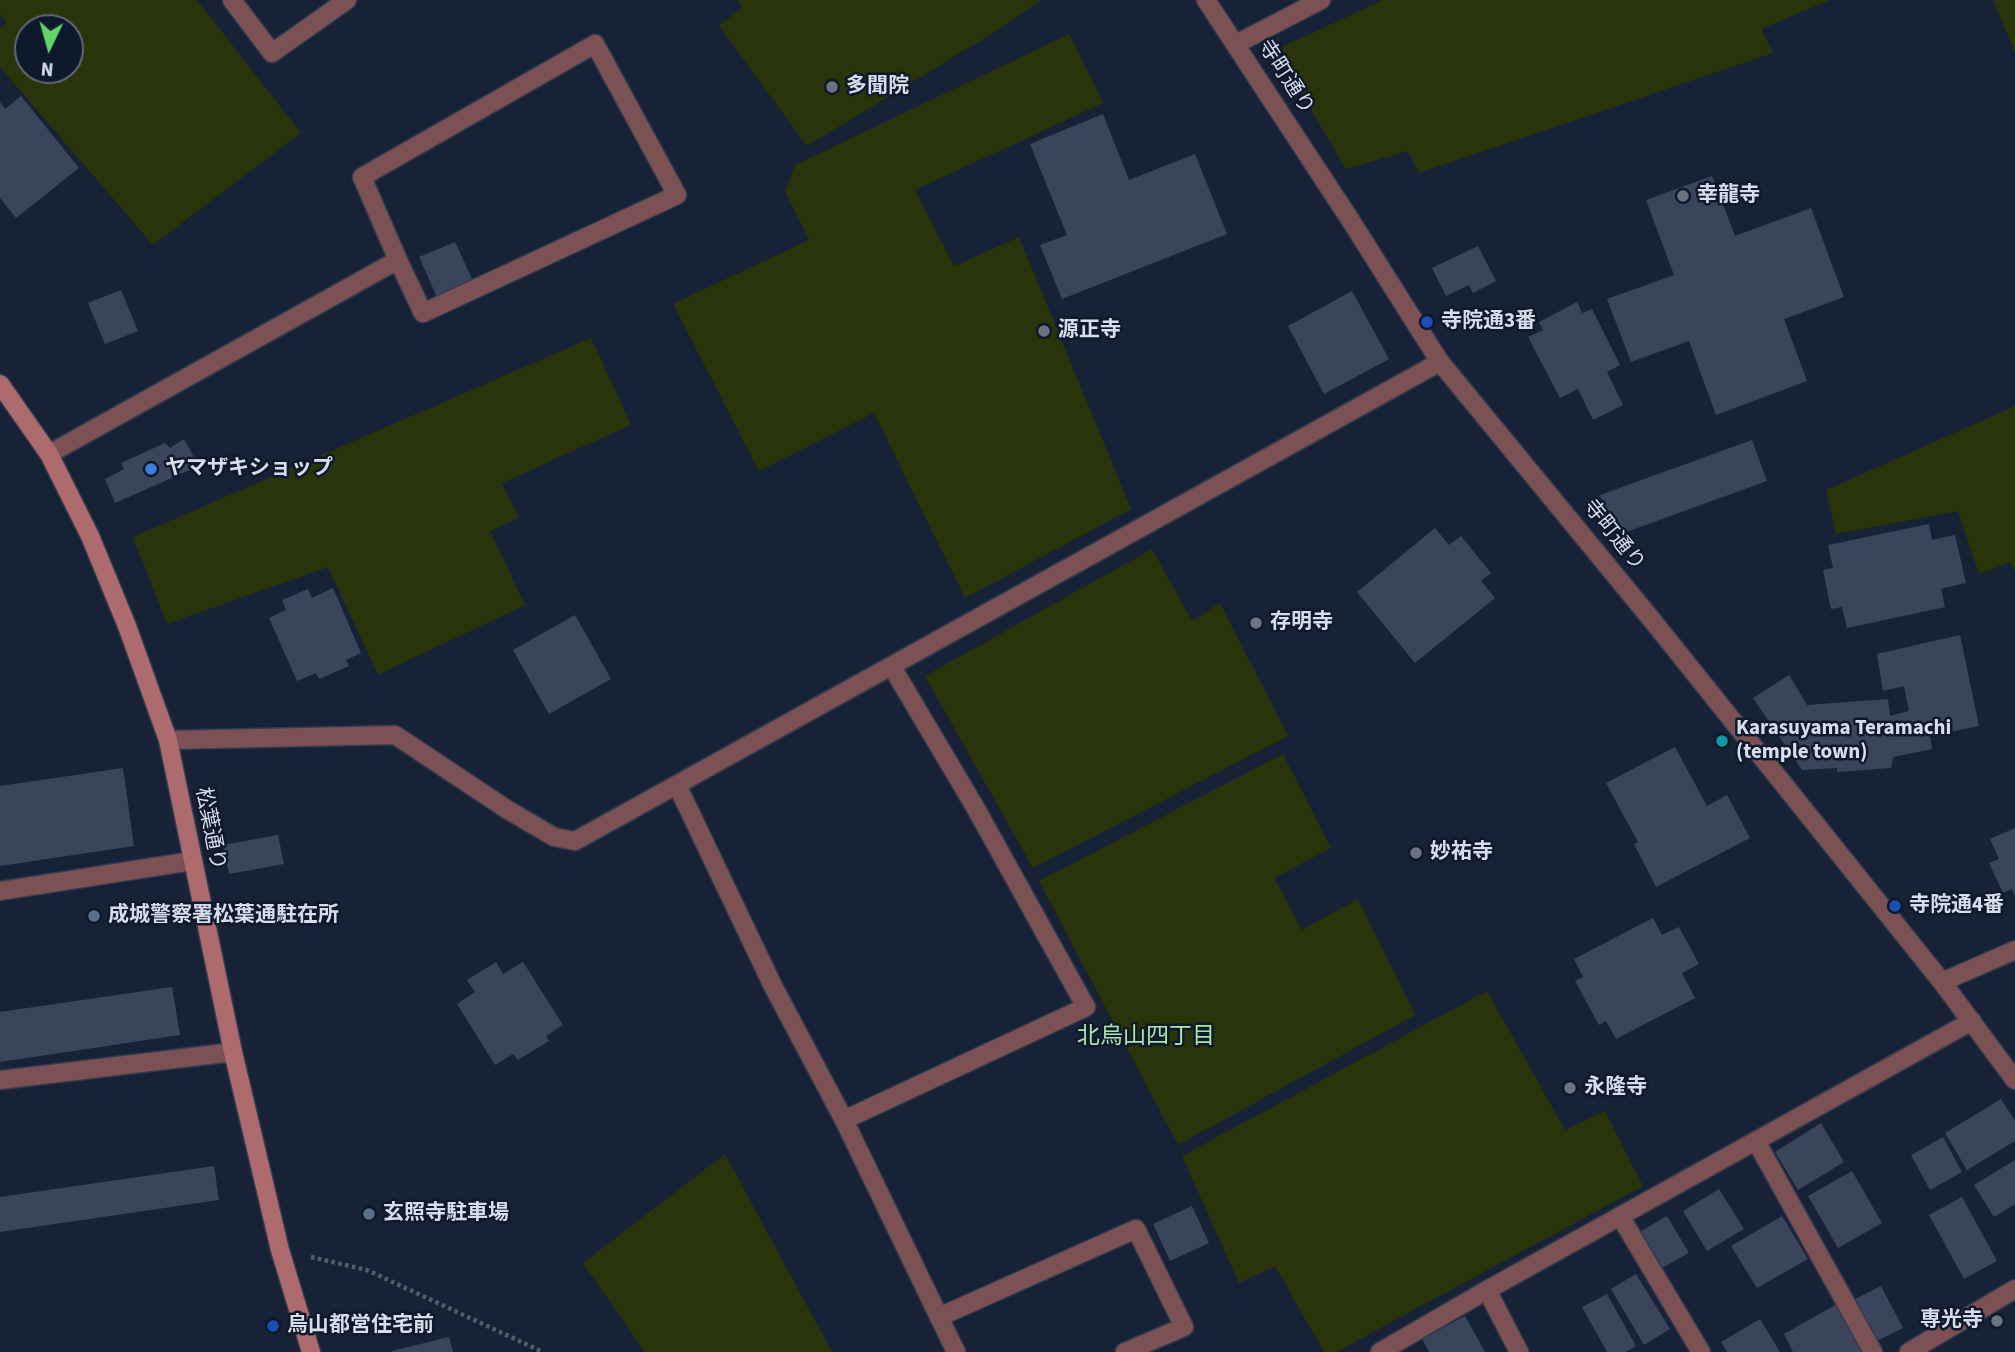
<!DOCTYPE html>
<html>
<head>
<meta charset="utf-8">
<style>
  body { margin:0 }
  #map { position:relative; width:2015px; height:1352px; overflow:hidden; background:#182236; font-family:"Source Sans 3",sans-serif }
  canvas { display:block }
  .north { position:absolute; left:14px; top:14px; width:70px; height:70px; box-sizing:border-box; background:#0f192c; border:2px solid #5f6778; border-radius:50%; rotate:185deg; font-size:19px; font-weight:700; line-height:28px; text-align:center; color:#d6ddeb }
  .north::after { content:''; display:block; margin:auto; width:24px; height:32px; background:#63d469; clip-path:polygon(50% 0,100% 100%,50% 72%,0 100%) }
</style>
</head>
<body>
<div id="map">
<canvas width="2015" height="1352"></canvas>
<div class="north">N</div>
</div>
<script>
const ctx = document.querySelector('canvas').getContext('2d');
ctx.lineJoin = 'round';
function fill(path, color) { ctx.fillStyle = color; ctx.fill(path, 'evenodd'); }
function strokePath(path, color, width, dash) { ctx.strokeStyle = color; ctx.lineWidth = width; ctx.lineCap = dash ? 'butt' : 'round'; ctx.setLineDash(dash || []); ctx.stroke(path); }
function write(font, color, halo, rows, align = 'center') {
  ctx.font = font + ' "Source Sans 3","Noto Sans JP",sans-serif'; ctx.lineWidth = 5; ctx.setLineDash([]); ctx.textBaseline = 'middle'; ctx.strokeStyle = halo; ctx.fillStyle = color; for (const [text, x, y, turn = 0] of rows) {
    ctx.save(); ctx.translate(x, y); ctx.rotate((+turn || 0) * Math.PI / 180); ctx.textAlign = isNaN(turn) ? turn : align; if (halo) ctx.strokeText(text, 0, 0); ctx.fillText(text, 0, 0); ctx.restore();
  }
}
fill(new Path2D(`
  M0,0H197L301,133L153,245L0,67V28L7,22L0,14ZM28,28H70V70H28Z
  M738,0H1041L1001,28L807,146L719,26L742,7Z
  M1383,0H1830L1761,29L1773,53L1419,173L1408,151L1346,169L1276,50Z
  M1993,0H2015V52Z
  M1069,34L1103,103L915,190L954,266L1019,237L1131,509L965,598L874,413L759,471L673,304L809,240L785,192L795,165Z
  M591,338L631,425L502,483L519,518L490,531L525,605L378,675L328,567L167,624L133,537Z
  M2015,406V571L2011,562L1979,574L1958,511L1836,534L1826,490Z
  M1152,549L1192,621L1220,603L1288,736L1033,868L925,676Z
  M1283,754L1331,848L1274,878L1302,930L1358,899L1415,1015L1178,1145L1039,881Z
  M1487,991L1565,1130L1605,1111L1643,1186L1336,1352H1324L1275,1266L1239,1283L1182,1156Z
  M725,1154L832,1352H645L583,1263Z`), '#29340a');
fill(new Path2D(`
  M21,96L79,168L16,218L0,198V102L5,109Z
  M1103,114L1129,180L1195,154L1227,234L1062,299L1040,245L1067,235L1030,144Z
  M1712,176L1735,236L1811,208L1844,297L1784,319L1807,381L1716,415L1689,341L1631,362L1607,299L1674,275L1646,200Z
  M455,242L473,281L437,297L419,257Z
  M1478,246L1496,281L1473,293L1469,285L1446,296L1432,268Z
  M121,290L138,331L105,344L88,303Z
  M1352,291L1389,359L1324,394L1288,326Z
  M1577,302L1582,313L1592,309L1620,365L1607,372L1623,405L1593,420L1578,389L1560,398L1528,337L1543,330L1539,322Z
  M184,439L199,466L115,503L105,479L124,469L121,463L165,443L170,448Z
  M1752,440L1767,481L1615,536L1600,495Z
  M1929,524L1932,540L1955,535L1966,583L1941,589L1945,607L1847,628L1842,607L1831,609L1823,570L1833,568L1828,545Z
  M1435,528L1449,545L1461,536L1491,573L1481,581L1495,598L1415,663L1357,592Z
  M333,588L361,653L346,660L349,666L319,679L316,673L297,681L269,618L286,610L282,600L308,589L312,598Z
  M575,615L611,679L549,714L513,650Z
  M1960,635L1979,726L1930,736L1932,749L1893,757L1891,768L1837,772V768L1802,770L1753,698L1789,675L1807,705L1888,699L1890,716L1909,711L1904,686L1883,691L1877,654Z
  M1675,747L1707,806L1727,795L1750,838L1656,887L1634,844L1638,842L1606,783Z
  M123,768L134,846L0,866V786Z
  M2015,828V896L2012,889L2003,893L1989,863L1999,859L1990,839Z
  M278,835L284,864L229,874L223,845Z
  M1653,918L1662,935L1679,927L1699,964L1682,973L1695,998L1616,1039L1606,1021L1599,1025L1575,981L1583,977L1574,959Z
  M496,962L503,974L523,962L563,1025L546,1036L549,1041L518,1060L513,1054L495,1065L457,1004L475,992L467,980Z
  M172,987L180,1035L0,1062V1012Z
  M2001,1099L2015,1121V1141L1967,1170L1945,1133Z
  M1821,1123L1844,1162L1798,1190L1775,1152Z
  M1943,1137L1962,1172L1930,1190L1911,1155Z
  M2015,1160V1204L1994,1217L1974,1185Z
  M214,1166L219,1200L0,1232V1197Z
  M1852,1171L1882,1223L1838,1248L1808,1196Z
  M1719,1189L1744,1229L1707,1251L1683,1211Z
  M1962,1197L1997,1261L1964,1279L1929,1215Z
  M1192,1206L1209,1243L1170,1261L1153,1224Z
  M1667,1216L1689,1253L1662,1268L1641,1231Z
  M1782,1216L1808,1259L1757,1288L1731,1246Z
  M1636,1274L1670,1329L1644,1345L1611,1289Z
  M1881,1286L1903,1328L1877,1341L1855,1299Z
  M1607,1294L1636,1346L1626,1352H1607L1582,1307Z
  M1837,1304L1864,1352H1793L1784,1334Z
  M1465,1316L1485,1352H1429L1422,1339Z
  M1760,1319L1780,1352H1727L1721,1342Z
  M449,1337L453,1352H392V1351Z`), '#3a455c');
const lane = new Path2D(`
  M232,0L272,53L347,0
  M49,454L398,260L362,177L595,44L677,195L423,313L398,260
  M677,785L773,986L844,1120L956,1352
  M0,891L192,861
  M0,1080L233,1052
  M844,1120L1086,1007L975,807L892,667
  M1756,1141L1873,1352
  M1620,1216L1701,1352
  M1487,1290L1519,1352`);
const street = new Path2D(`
  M1206,0L1351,221L1440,362L1652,620L1942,982L2015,1080
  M1236,44L1321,0
  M168,740L395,735L508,810L554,837L575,841L1440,362
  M1942,982L2015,950
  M939,1317L1136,1229L1184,1327L1125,1352
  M1380,1352L1487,1290L1972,1021
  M1909,1352L2015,1289`);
const secondary = new Path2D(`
  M0,384L49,454L90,536L127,626L168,740L233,1052L280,1250L311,1352`);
strokePath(lane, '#333c4f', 21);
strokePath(street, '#333c4f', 21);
strokePath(secondary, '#333c4f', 21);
strokePath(new Path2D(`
  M311,1257L367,1270L543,1352`), '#545d6f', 4.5, [3.5, 3.5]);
strokePath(lane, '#7b5153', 18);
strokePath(street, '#7b5153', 18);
strokePath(secondary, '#ad6b6e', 18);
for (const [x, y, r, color] of [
  [832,87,7,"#6b7280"],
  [1683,196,7,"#6b7280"],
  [1427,322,7,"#1a4fb4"],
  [1044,331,7,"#6b7280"],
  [151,469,7,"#3f7fe0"],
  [1256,623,7,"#6b7280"],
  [1722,741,7,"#0f9aa8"],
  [1416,853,7,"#6b7280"],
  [1895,906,7,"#1a4fb4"],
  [94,916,7,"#5c6f8a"],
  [1570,1088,7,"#6b7280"],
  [369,1214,7,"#5c6f8a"],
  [1997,1321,7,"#6b7280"],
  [273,1326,7,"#1a4fb4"]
]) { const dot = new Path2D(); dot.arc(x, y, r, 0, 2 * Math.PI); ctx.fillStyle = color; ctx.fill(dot); strokePath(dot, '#0f192c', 2.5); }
write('21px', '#d6ddeb', '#0f192c', [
  ["寺町通り",1285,78,57],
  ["寺町通り",1613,536,51],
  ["松葉通り",209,829,79]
]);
write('bold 21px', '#d6ddeb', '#0f192c', [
  ["多聞院",846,87],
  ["幸龍寺",1697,196],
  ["寺院通3番",1441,322],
  ["源正寺",1058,331],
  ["ヤマザキショップ",165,469],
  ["存明寺",1270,623],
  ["Karasuyama Teramachi",1736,729],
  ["(temple town)",1736,753],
  ["妙祐寺",1430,853],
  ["寺院通4番",1909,906],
  ["成城警察署松葉通駐在所",108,916],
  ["永隆寺",1584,1088],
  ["玄照寺駐車場",383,1214],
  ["専光寺",1983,1321,"right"],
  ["烏山都営住宅前",287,1326]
], 'left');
write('23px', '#aae5aa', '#0f192c', [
  ["北烏山四丁目",1146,1038]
]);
</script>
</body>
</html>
